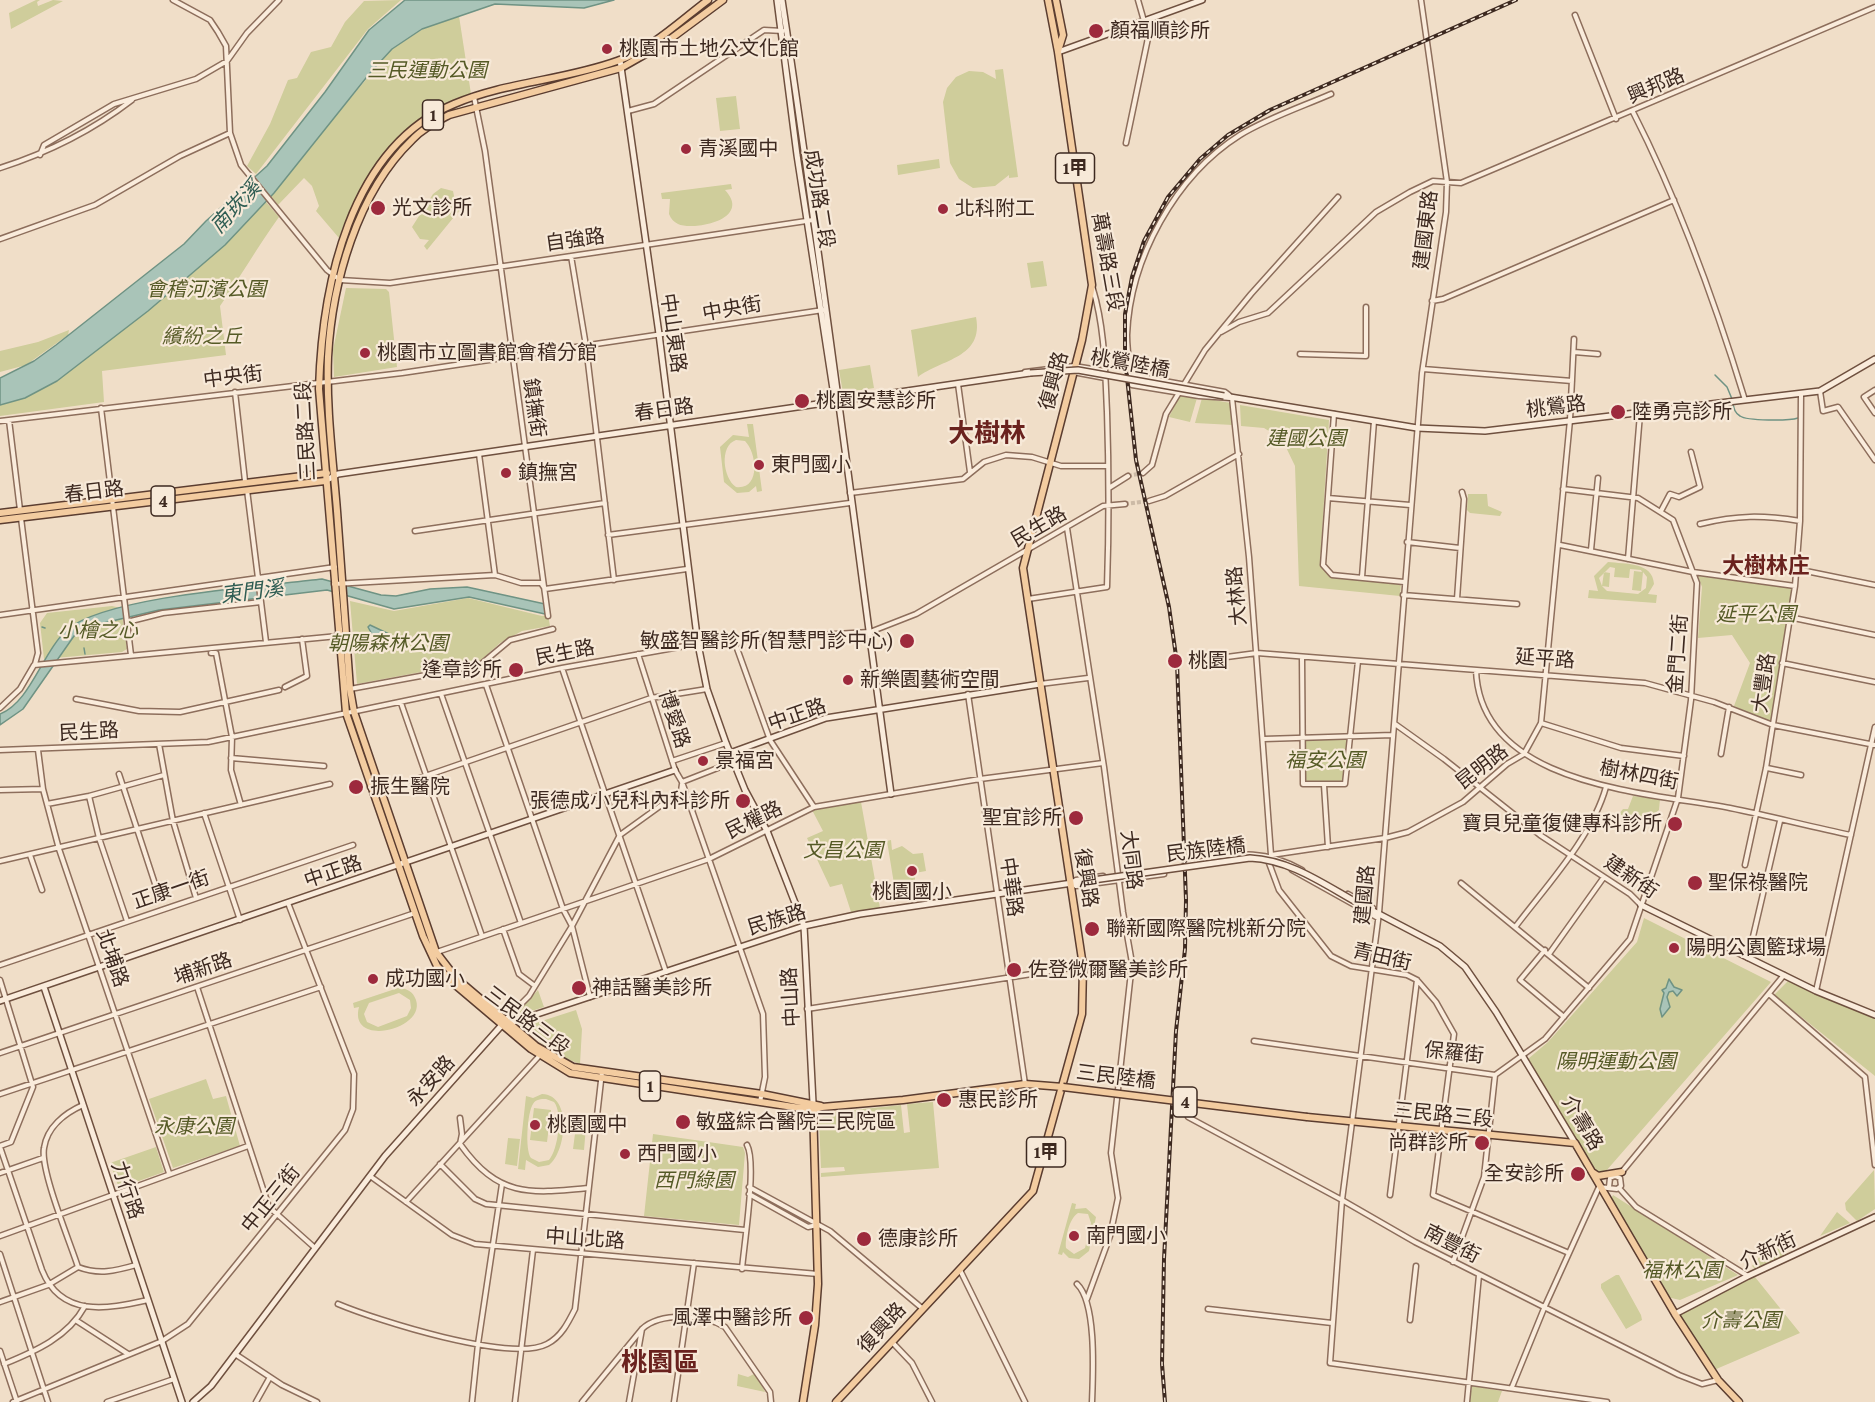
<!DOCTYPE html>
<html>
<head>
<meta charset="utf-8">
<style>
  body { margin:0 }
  canvas { display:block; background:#f0dec8 }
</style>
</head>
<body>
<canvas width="1875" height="1402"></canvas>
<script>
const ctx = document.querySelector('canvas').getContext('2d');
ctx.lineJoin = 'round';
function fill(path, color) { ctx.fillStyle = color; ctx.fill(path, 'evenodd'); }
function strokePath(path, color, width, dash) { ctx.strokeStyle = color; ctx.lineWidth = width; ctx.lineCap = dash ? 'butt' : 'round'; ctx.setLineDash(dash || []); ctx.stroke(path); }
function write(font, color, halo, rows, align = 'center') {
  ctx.font = font + ' "Crimson Pro","Noto Sans TC",serif'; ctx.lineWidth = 4.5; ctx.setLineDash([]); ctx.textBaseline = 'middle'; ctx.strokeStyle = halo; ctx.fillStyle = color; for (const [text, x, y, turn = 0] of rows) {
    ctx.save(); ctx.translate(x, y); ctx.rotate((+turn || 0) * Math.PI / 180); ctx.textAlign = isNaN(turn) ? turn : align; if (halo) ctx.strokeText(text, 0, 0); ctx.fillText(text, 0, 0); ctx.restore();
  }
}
fill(new Path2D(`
  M36,0H40L37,2L38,6L53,0L63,1L11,29L9,13Z
  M401,0L368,29L256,174L247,166L270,124L288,80L297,78L311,52L331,47L345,22L364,1Z
  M459,16L471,94C402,116 363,172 339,238L316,211L319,206L312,186L304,178L278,205L271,196L281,180L392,49L423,29Z
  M1003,69L1018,177L1009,178V175L995,186L973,188L959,179L950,163L943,102L947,88L956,77L969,71L983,72L996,79L995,70Z
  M736,96L740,129L720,131L716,98Z
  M939,159L940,168L898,175L897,165Z
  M731,184L732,189L725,190C753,220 693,231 678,224C674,222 671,219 669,214L670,199H662L661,193Z
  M441,188L453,191L456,206L463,199L467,201L427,250L424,246L429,240L420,239L412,227L433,194Z
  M266,202L279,217C258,246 241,276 220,306L226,355L102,371L104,402L0,416V405C45,392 69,368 106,342C163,299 217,254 266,202Z
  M1043,261L1047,286L1031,288L1027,263Z
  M346,288L386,289L389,292L397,367L334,377L333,350Z
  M976,317C984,358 942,359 918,377L911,330Z
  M69,330L68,335L26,365L0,372V351L38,342Z
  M870,365L874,388L843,393L839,370Z
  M1180,395L1197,398L1190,422L1169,417Z
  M1202,398L1231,403L1233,425L1195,423Z
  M1240,405L1329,420L1320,565L1330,577L1401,583L1400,596L1299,586L1295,466L1282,439L1264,428L1241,426Z
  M747,424H753L762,491L757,492L756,486L749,492L737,493L724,482L720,447L733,435L749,437ZM736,440L745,441C757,453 761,490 736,487C723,478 719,446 736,440Z
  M1468,494H1487L1488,506L1502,512L1500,516L1470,513L1467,510Z
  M1608,562C1625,564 1653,562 1654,584L1648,594L1657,595L1656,603L1588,598L1589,590L1598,591L1594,576ZM1610,567L1615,568L1614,577L1629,578L1630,569L1641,570L1642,572L1634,571L1632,590L1641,591L1643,572L1647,577L1646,588L1638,594L1607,591L1602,586L1609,587L1610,573L1604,572L1602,586L1599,578Z
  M1698,576L1792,588L1772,723L1734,706L1750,663L1732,635L1698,638L1702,587Z
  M468,598L542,616L548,615L550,626L522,631L500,643L480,661L357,684L350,601L394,611Z
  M112,606L121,608L127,649L122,652L44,659L40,623L47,613Z
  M1349,738L1342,783H1304V740Z
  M1633,796L1660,799L1659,810L1648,819L1638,815L1631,823L1619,814L1623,809H1628Z
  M861,802L880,908L851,912L842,884L830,887L807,838L823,831L812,810Z
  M891,840L892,850L902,846L913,854L923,853L926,871L915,873V881L910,887H898L895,890L887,841Z
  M1644,918L1771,982L1606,1171H1596L1528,1059L1548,1042L1637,942Z
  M1790,979L1875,1019V1076L1774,995Z
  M398,988C406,988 413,991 416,1000C426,1030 348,1048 359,1007L354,1008L353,1003ZM399,993L410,1000L411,1008L407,1016L378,1027L367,1022L364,1014L369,1003Z
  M538,990L544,1007L513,1017Z
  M576,1010L582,1029L580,1064L554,1054L523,1027Z
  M206,1079L213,1099L226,1096L240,1146L173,1168L149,1099Z
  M542,1094C573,1095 566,1153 549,1165L538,1167L526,1160L525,1170L518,1169L526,1096L533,1098ZM546,1099L554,1102C563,1113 558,1150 549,1160L539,1162L531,1158C525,1150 527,1113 533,1104C536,1099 541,1099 546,1099Z
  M933,1102L939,1168L821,1177V1173L845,1171L844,1167L821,1168L819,1121L826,1113L901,1105L904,1133L910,1132L907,1104Z
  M534,1108L551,1110L547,1142L530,1140Z
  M576,1126L586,1127L584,1150L573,1149Z
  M653,1134L743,1147L745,1153L739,1225L644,1216Z
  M508,1138L520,1139L517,1166L505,1164Z
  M156,1147L164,1172L119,1188L110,1163Z
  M1874,1170L1875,1209L1857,1221L1846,1210L1845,1203Z
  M1613,1195L1738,1275L1680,1300L1667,1297L1609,1203Z
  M1072,1203L1076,1204L1075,1209L1086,1208L1096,1217L1089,1251L1079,1259L1069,1258L1063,1252L1062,1255L1058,1254ZM1078,1213L1088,1214L1091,1223L1085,1248L1074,1254L1066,1248C1065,1238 1069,1219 1078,1213Z
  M1837,1212L1850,1223L1820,1236Z
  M1773,1240L1786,1252V1255L1755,1269L1752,1266Z
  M1616,1275H1619L1641,1315L1642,1320L1626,1329L1601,1288V1284Z
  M1755,1277L1800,1333L1714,1370L1676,1312Z
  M756,1373L765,1392L737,1386L738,1374L748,1377Z
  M1472,1386L1502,1391L1498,1402H1469Z`), '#cfcd9b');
const water = new Path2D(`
  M405,0H614L584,8L495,4L422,29L392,49L370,73L274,193L225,245L148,311L57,381L25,398L0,405V378L34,361L56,345L184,244L206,221L267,166L325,92L369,30Z
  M322,579L381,595L396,596L430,589L467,587L545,604V614L469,597L394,609L327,590L159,610L95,625L74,636L23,709L0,725V714C31,702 43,650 68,629C108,596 265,586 322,579Z
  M370,625L389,634L388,640L377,647L374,653L371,650L373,636L368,627Z
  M1669,979L1674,987L1682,990L1677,996L1673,991L1669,992L1667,997L1670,1007L1662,1017L1660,1009L1664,993L1662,990L1666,988Z`);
fill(water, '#a9c4b8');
strokePath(water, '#6f9384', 1.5);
strokePath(new Path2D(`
  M1715,375L1727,387L1732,399
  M1733,404C1734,409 1735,413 1740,416C1747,421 1789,421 1798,418
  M42,627L45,628
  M84,648L85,654`), '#6f9384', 1.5);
strokePath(new Path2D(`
  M1128,476L1143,473
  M1125,504L1149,501`), '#ccbaa6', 4, [4, 2]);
const street = new Path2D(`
  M173,0L210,20L218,32L226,46L230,133L241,165L327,270L340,280L390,283L813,220
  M1138,0L1144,21
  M1421,0L1447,182L1446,212L1422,373L1379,913L1342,1200L1330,1363L1607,1402
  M1575,15L1616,119
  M474,97L485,151L548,616
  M628,111L654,104L764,30L783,31
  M1633,112C1680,204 1715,302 1745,400
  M1126,143L1152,19
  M40,155L44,145L114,104L196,79L227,61L247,33L279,0
  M0,168C47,153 93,130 132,100
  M0,239L95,205L180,156L230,133
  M571,256L586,346L614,580
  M1432,301L1443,299L1674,200
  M1221,332L1239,322L1268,313L1376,212L1410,192L1433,181L1461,183L1875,7
  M1574,352L1598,354
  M1300,354L1366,356V307
  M1423,369L1572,381
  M1025,372L1074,366L1105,371
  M1073,372L1105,378
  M1131,375L1225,392L1229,395
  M958,384L970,472
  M1875,390L1864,397L1875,413
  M1820,391L1823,411L1838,407L1875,460
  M235,392L245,481
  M1231,398L1199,396L1132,385C1130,368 1127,351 1127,335C1130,259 1175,176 1240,135C1268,118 1301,107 1331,94
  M1232,398L1249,557L1271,855L1269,863
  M101,408L131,655
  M1334,414L1323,565L1332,575L1404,582
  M9,420L20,510
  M0,421L402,373L823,310
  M479,454L495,575
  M1143,473L1152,465L1166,414L1205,350L1251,294L1338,197
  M1109,488L1128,476
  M247,490L266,642
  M850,493L963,479L984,462L1006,455L1032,457L1061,466H1108
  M1328,498L1410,505
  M1149,501L1165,496L1239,454
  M1661,511L1670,494L1679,497L1700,487L1691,452
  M21,518L38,653L35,664
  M1700,524C1738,515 1762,515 1800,521
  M1067,528L1104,767L1123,912L1132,963L1111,1153L1118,1198L1110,1236L1087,1299
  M415,531L605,503
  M608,535L850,503
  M1407,542L1460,548
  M1560,545L1693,572L1795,586
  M1591,550L1598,478
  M1628,559L1640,414
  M1796,569L1875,585
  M1362,577L1374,421
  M334,584L495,575L521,583H541L545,589L687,569
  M1403,595L1517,604
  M1028,599L1107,587C1109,529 1109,471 1107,412C1105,371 1105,329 1093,289
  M1457,599L1464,499L1462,492
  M0,615L335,567
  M1789,617L1875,635
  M127,622L163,613L261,602
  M734,640L770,740L814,807
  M211,653H216L232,737L231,770L241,805
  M638,654L675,770L682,782L763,1014L765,1077L760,1102
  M1302,657L1303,784H1345L1358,661
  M1204,660L1257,653L1645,683L1714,702L1773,725L1875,745
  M1782,663L1875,682
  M562,668L666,972
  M1476,670C1480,786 1646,792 1730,808C1771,816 1811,827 1851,835
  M1040,684L1088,678
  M486,685L563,909L572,926L590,997
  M285,687L307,676L302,639
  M350,689L480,665L510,640L553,629
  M441,694L521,923
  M968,694L1025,1084
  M76,699L139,711L180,712L279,690
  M401,703L482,936
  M0,708L20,689L34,665L338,636
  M1541,723L1621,748L1684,756
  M1395,724L1444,759L1540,835L1630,894L1641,905
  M1264,739L1393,735
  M159,744L173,821L196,898
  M0,750L208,742L562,668L713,641L870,632L916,614L1103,506L1125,504
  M38,750L43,789L59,849L169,1173
  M1721,754L1729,707
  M231,758L324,766
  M672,761L726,743
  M1767,768L1801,775
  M119,774L157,890
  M682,782L733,762
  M1324,785L1328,847
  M370,787L382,791L651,698L707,689
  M0,790L43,789
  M89,796L99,838L127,921
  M47,804L89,796L164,775
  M204,813L240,920
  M30,855L42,890
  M1271,855L1385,838L1408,832L1463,802L1507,764L1524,754L1541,723L1570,420L1574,339
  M0,861L330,784
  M1269,863L1279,890L1331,956L1351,966L1407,975L1417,980L1436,1002L1454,1034L1433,1195L1569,1253
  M1185,864C1233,856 1257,845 1302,870
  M1745,865L1766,768L1795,586L1800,521L1801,395
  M1292,870L1378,918
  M1073,882L1076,880L1103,876
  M1073,883L1076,886L1164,874
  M1461,883L1589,988
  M1348,894L1373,908
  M1516,926C1547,885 1592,837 1606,787
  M503,929L519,974L535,986
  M1545,950L1520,980L1564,1017
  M437,952L709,859L814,807L980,779L1103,763
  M1549,954L1604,877
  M1748,958L1780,821
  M0,965L353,845
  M0,980L33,1087L11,1142L0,1146
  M197,987L269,1207L315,1248
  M1816,991L1875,727
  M1769,994L1865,1077L1875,1165
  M807,1009L1083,966L1159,964
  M505,1020L529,996L572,926L620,835L681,791L682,784
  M1254,1041L1495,1075L1545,1039L1630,939L1678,798L1691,700L1697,583L1673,520L1638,498L1563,489
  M0,1053L415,913
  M0,1094L321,987
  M83,1105C65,1113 47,1127 44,1148C40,1170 70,1242 78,1267C99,1275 115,1271 136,1265
  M1189,1108L1188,1117L1342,1200L1415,1242L1679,1375L1702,1384L1718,1380
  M460,1118L462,1134L460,1144C498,1197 528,1194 588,1188
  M0,1147L42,1270C61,1318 107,1309 148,1300
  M440,1164L475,1199L486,1204L745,1230
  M0,1173L43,1158
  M1621,1173L1784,975
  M370,1176L452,1235L475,1244L818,1274
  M749,1187L830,1231L923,1309
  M1619,1188L1636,1207L1748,1276
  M749,1194L808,1227L817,1225
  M1390,1195L1417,980
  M406,1202L541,1054
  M0,1236L248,1146
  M0,1254L48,1402
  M1453,1262L1484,1177L1495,1075
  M742,1269C744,1245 757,1163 747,1145
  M960,1270L1025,1402
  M1077,1284C1097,1303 1093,1375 1092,1402
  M0,1302L48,1285L78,1267
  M338,1304C376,1320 511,1363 547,1344C561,1337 568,1323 575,1309L602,1072
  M1208,1309L1332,1323
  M1410,1320L1416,1266
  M77,1321L128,1354
  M892,1342L912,1363L932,1402
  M0,1351L17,1402
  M235,1354L282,1385L317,1402
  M4,1364C36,1351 68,1337 85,1306
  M1512,1387L1545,1306L1599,1187L1617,1189L1621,1186L1620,1178L1615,1176L1610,1178L1609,1187
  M13,1402L162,1341L188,1324L345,1130L353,1109L354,1074L288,903
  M107,1402L174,1379
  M256,1402L270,1377
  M472,1402L478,1344L502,1184
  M515,1402L533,1250
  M582,1402L642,1329C660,1312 704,1314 725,1327L770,1392L771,1402
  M629,1402L642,1329
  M674,1402L694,1263
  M1467,1402L1479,1275`);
const secondary = new Path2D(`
  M777,0L797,155L833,389L837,398
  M782,0C822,264 855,530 891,794
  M1058,52L1202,0
  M620,60L659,334L698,644L707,689L726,743L745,790L767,831L804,926L813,1103
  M1224,396L1417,428L1485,431L1820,391L1875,359
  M325,481L338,474L1030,373
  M730,753L826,718L1040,684
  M1356,902L1440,946L1465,967L1496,1012L1575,1143
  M1641,905L1816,991L1875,1015
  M44,987L182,1402
  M0,1001L675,770
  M1675,1314L1748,1276L1875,1217
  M193,1402L211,1386L385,1156L501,1026L804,926L860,914L1086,881`);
const primary = new Path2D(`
  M708,0C680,21 650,50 617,61C565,80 505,82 454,104C349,148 322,287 319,389L346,713L423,936L437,966L453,983L531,1049L570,1073L813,1110L822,1107L903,1100L1025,1084L1063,1087
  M723,0L665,43L621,68L449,115C436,122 422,129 412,140C357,193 332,283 328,357C326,408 333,460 337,511C341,571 346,630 350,689L354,712L436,952L456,978L536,1046L573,1067L762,1094L821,1106
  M1056,0L1063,35L1058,51
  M0,513L327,473
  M0,520L325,481
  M1307,1117L1575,1143L1675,1314L1718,1380L1739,1402
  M1592,1172L1598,1176L1622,1172
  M803,1402L815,1325L818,1284L813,1106
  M836,1402L1033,1191L1082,1014L1083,966L1023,568L1082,340L1092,285L1058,52L1048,0`);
strokePath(street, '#8d6e5c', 7);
strokePath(secondary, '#6f503f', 8);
strokePath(primary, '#5b3d30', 9);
strokePath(street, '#faecdc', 4);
strokePath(secondary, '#faecdc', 5);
strokePath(primary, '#f3cca0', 6);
const rail = new Path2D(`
  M1165,1402L1162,1364L1164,1259L1176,1031L1185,949L1186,900L1177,663L1169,607L1136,460L1125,359V314L1132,277L1144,241L1168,197L1200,159L1228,135L1270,110L1516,0`);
strokePath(rail, '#3d2920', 4);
strokePath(rail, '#f7e9d8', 1.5, [4.5]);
const secondaryBridge = new Path2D(`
  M1030,373L1078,370L1224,396
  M1086,881L1250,858C1290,860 1322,883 1356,902`);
const primaryBridge = new Path2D(`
  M1063,1087L1307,1117`);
strokePath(secondaryBridge, '#6f503f', 8, []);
strokePath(primaryBridge, '#5b3d30', 9, []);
strokePath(secondaryBridge, '#faecdc', 5);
strokePath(primaryBridge, '#f3cca0', 6);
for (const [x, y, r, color] of [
  [1096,31,8,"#9d2a3d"],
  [607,49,6,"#9d2a3d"],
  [686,149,6,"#9d2a3d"],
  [378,208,8,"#9d2a3d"],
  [943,209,6,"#9d2a3d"],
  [365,353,6,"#9d2a3d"],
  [802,401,8,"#9d2a3d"],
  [1618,412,8,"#9d2a3d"],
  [759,465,6,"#9d2a3d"],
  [506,473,6,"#9d2a3d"],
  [907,641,8,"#9d2a3d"],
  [1175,661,8,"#9d2a3d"],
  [516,670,8,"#9d2a3d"],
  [848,680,6,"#9d2a3d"],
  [703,761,6,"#9d2a3d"],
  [356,787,8,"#9d2a3d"],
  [743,801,8,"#9d2a3d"],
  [1076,818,8,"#9d2a3d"],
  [1675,824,8,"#9d2a3d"],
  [912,871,6,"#9d2a3d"],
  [1695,883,8,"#9d2a3d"],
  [1092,929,8,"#9d2a3d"],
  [1674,948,6,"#9d2a3d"],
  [1014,970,8,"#9d2a3d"],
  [373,979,6,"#9d2a3d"],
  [579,988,8,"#9d2a3d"],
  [944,1100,8,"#9d2a3d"],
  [683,1122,8,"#9d2a3d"],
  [535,1125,6,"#9d2a3d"],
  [1482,1143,8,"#9d2a3d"],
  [625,1154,6,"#9d2a3d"],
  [1578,1174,8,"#9d2a3d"],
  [1074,1236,6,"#9d2a3d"],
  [864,1239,8,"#9d2a3d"],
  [806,1318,8,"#9d2a3d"]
]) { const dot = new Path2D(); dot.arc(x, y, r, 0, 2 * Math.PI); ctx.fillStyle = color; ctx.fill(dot); strokePath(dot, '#f7e9d8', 2); }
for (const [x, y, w] of [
  [433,115,21],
  [1075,168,39],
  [163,501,24],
  [650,1086,21],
  [1185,1102,24],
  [1046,1152,39]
]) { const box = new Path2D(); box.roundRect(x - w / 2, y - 15, w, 30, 4.5); ctx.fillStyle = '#f7e9d8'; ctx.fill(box); strokePath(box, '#3d2920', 1.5); }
write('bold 18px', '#3d2920', null, [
  ["1",433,115],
  ["1甲",1075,168],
  ["4",163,501],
  ["1",650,1086],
  ["4",1185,1102],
  ["1甲",1046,1152]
]);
write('20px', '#3d2920', '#f7e9d8', [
  ["顏福順診所",1110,31],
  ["桃園市土地公文化館",619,49],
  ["青溪國中",698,149],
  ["光文診所",392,208],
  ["北科附工",955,209],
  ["桃園市立圖書館會稽分館",377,353],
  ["桃園安慧診所",816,401],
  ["陸勇亮診所",1632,412],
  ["東門國小",771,465],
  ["鎮撫宮",518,473],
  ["敏盛智醫診所(智慧門診中心)",894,641,"right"],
  ["桃園",1188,661],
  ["逢章診所",502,670,"right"],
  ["新樂園藝術空間",860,680],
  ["景福宮",715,761],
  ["振生醫院",370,787],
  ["張德成小兒科內科診所",730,801,"right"],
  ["聖宜診所",1062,818,"right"],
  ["寶貝兒童復健專科診所",1662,824,"right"],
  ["聖保祿醫院",1708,883],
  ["桃園國小",912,892,"center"],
  ["聯新國際醫院桃新分院",1106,929],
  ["陽明公園籃球場",1686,948],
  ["佐登微爾醫美診所",1028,970],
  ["成功國小",385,979],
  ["神話醫美診所",592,988],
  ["惠民診所",958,1100],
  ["敏盛綜合醫院三民院區",696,1122],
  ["桃園國中",547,1125],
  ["尚群診所",1468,1143,"right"],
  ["西門國小",637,1154],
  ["全安診所",1564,1174,"right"],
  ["南門國小",1086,1236],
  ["德康診所",878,1239],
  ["風澤中醫診所",792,1318,"right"]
], 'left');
write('italic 20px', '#555a26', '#f7e9d8', [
  ["三民運動公園",427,71],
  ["會稽河濱公園",206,290],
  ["繽紛之丘",202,337],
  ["建國公園",1306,439],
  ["延平公園",1756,615],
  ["小檜之心",98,631],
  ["朝陽森林公園",388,644],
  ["福安公園",1325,761],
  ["文昌公園",843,851],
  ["陽明運動公園",1616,1062],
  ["永康公園",194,1127],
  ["西門綠園",694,1181],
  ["福林公園",1682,1271],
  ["介壽公園",1741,1321]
]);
write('20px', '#3d2920', '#f7e9d8', [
  ["興邦路",1656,86,-23],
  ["成功路二段",819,199,81],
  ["建國東路",1426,230,-83],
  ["自強路",575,240,-8],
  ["萬壽路三段",1107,262,80],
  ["中央街",732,309,-10],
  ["中山東路",673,333,82],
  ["桃鶯陸橋",1130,364,10],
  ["中央街",233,377,-7],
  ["復興路",1054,381,-75],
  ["桃鶯路",1556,407,-7],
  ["鎮撫街",534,408,82],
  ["春日路",664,410,-8],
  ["三民路二段",306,431,-93],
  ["春日路",94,492,-7],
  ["民生路",1039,527,-30],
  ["大林路",1237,596,-95],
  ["民生路",565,653,-11],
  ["金門二街",1678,654,-86],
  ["延平路",1545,659,4],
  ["大豐路",1764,683,-82],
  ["中正路",797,715,-19],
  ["博愛路",674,719,72],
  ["民生路",89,732,-3],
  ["昆明路",1482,767,-38],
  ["樹林四街",1639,775,11],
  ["民權路",754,820,-26],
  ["民族陸橋",1206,850,-7],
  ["大同路",1131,860,83],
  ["中正路",333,872,-19],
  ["建新街",1631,877,34],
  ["復興路",1086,878,81],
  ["中華路",1011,887,82],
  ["正康一街",171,890,-19],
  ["建國路",1365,895,-85],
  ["民族路",777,920,-17],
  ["青田街",1382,957,13],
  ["北埔路",112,958,71],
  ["埔新路",203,969,-19],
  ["中山路",791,997,-93],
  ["三民路三段",527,1021,37],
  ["保羅街",1454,1053,6],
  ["三民陸橋",1116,1077,7],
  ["永安路",431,1081,-48],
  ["三民路三段",1443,1115,6],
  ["介壽路",1582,1123,59],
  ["力行路",127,1190,71],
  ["中正三街",271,1199,-51],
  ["中山北路",585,1239,4],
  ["南豐街",1452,1244,27],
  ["介新街",1768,1251,-25],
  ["復興路",882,1328,-47]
]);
write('italic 21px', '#2f5d53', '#f7e9d8', [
  ["南崁溪",236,207,-47],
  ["東門溪",252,592,-7]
]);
write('bold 22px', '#6a221e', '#f7e9d8', [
  ["大樹林庄",1766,566]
]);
write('bold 26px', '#6a221e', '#f7e9d8', [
  ["大樹林",987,434],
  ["桃園區",660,1363]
]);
</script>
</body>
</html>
